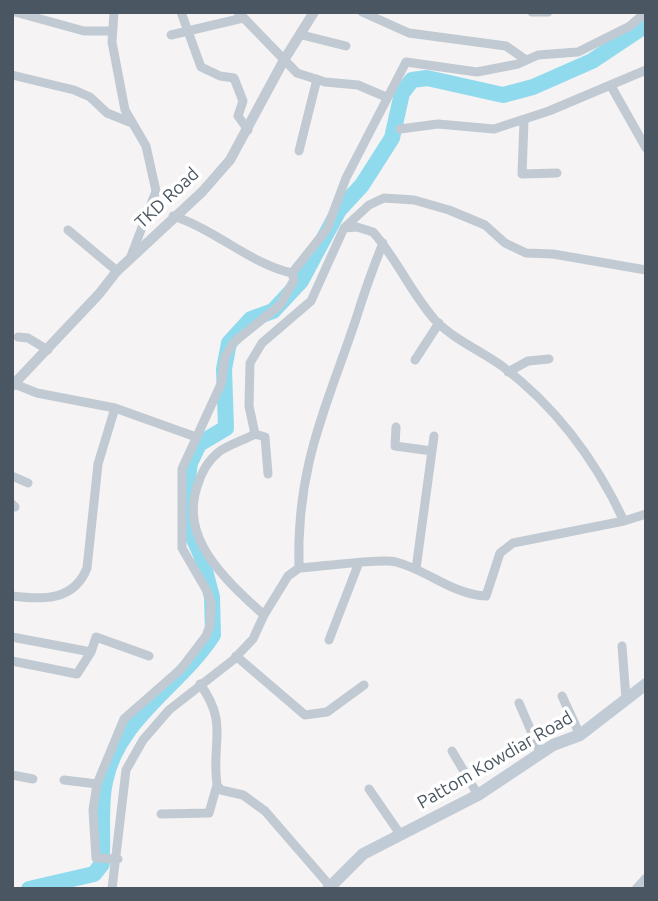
<!DOCTYPE html>
<html>
<head>
<meta charset="utf-8">
<style>
  body { margin:0 }
  #map { position:relative; width:658px; height:901px; overflow:hidden; background:#f5f3f3; font-family:Ubuntu,sans-serif }
  canvas { display:block }
  .frame { position:absolute; inset:0; border:14px solid #4a5661; pointer-events:none }
</style>
</head>
<body>
<div id="map">
<canvas width="658" height="901"></canvas>
<div class="frame"></div>
</div>
<script>
const ctx = document.querySelector('canvas').getContext('2d');
ctx.lineJoin = 'round';
function strokePath(path, color, width, dash) { ctx.strokeStyle = color; ctx.lineWidth = width; ctx.lineCap = dash ? 'butt' : 'round'; ctx.setLineDash(dash || []); ctx.stroke(path); }
function write(font, color, halo, rows, align = 'center') {
  ctx.font = font + ' Ubuntu,sans-serif'; ctx.lineWidth = 7; ctx.setLineDash([]); ctx.textBaseline = 'middle'; ctx.strokeStyle = halo; ctx.fillStyle = color; for (const [text, x, y, turn = 0] of rows) {
    ctx.save(); ctx.translate(x, y); ctx.rotate((+turn || 0) * Math.PI / 180); ctx.textAlign = isNaN(turn) ? turn : align; if (halo) ctx.strokeText(text, 0, 0); ctx.fillText(text, 0, 0); ctx.restore();
  }
}
strokePath(new Path2D(`
  M102,853C103,831 100,804 105,782C117,719 180,686 213,635L212,597L201,555L186,522V492L190,463L199,444L226,428L224,369L229,343L251,319L273,311L301,281L339,210L362,185L392,138L402,93L412,80L427,78L503,95L533,87L592,61L646,25
  M29,889L94,874L102,864`), '#90daee', 16);
strokePath(new Path2D(`
  M15,12L84,31H111
  M114,12L112,42L125,110L146,146L156,191L131,256
  M181,12L201,67L220,76L234,78L243,101L238,116L248,130
  M238,12L297,73L325,82L358,85L386,97
  M362,12L409,33L506,46L526,60
  M532,12H548
  M171,35L243,18
  M302,35L346,46
  M12,75L74,90L90,97L107,113L132,123
  M611,86L646,148
  M524,121L522,174L557,173
  M400,129L438,124L494,129L549,111L646,70
  M299,151L317,79
  M173,216C215,229 252,265 292,273L327,229L346,178L406,62L477,72L518,64L538,55L578,52L630,26L646,12
  M344,228L357,227L373,232C397,259 411,293 435,320C453,339 481,351 502,366C555,406 596,461 624,521
  M68,230L117,271
  M18,337L28,338L48,350
  M415,360L439,323
  M508,372L528,361L549,359
  M12,383L37,393L115,408L98,464L87,568C74,601 43,600 12,596
  M115,408L196,437
  M396,427L395,446L432,451
  M255,434L265,437L268,474
  M12,476L28,483
  M12,504L15,507
  M299,568C296,467 325,411 356,319C364,293 373,268 383,243
  M416,569L434,436
  M264,615L288,576L299,568C318,567 383,558 396,562C427,570 454,595 486,596L500,553L513,543L624,521L646,514
  M12,637L91,652L96,637L149,656
  M329,640L358,565
  M622,646L626,699
  M236,656L305,715L327,712L364,685
  M12,661L77,674L91,652
  M200,684C229,724 211,741 217,785L221,790L243,795L265,811L330,886
  M562,696L580,735
  M519,703L541,754
  M452,751L478,795
  M12,775L33,779
  M64,780L97,784
  M369,789L400,834
  M161,814L209,813L217,785
  M118,859L96,858L93,810L97,784L124,719L181,669L206,636L210,626L211,603L207,591L182,548V469L221,384L225,357L234,342L280,305L294,280L292,273
  M112,889L126,770L143,740L169,710L233,660L253,639L264,615C228,582 179,540 197,487C201,473 208,460 220,451C231,444 244,440 255,434L249,406L250,363L262,343L311,301L344,228L369,205L384,198L414,200L449,210L485,225L505,243L526,253L553,254L646,270
  M636,889L646,878`), '#c1cad2', 9);
strokePath(new Path2D(`
  M12,386L99,294L117,271L202,192L230,160L284,60L314,12`), '#c1cad2', 10);
strokePath(new Path2D(`
  M328,889L363,854L478,795L553,745L580,735L646,684`), '#c1cbd6', 12);
write('18px', '#4a5661', '#fff', [
  ["TKD Road",167,198,-43],
  ["Pattom Kowdiar Road",495,760,-30]
]);
</script>
</body>
</html>
